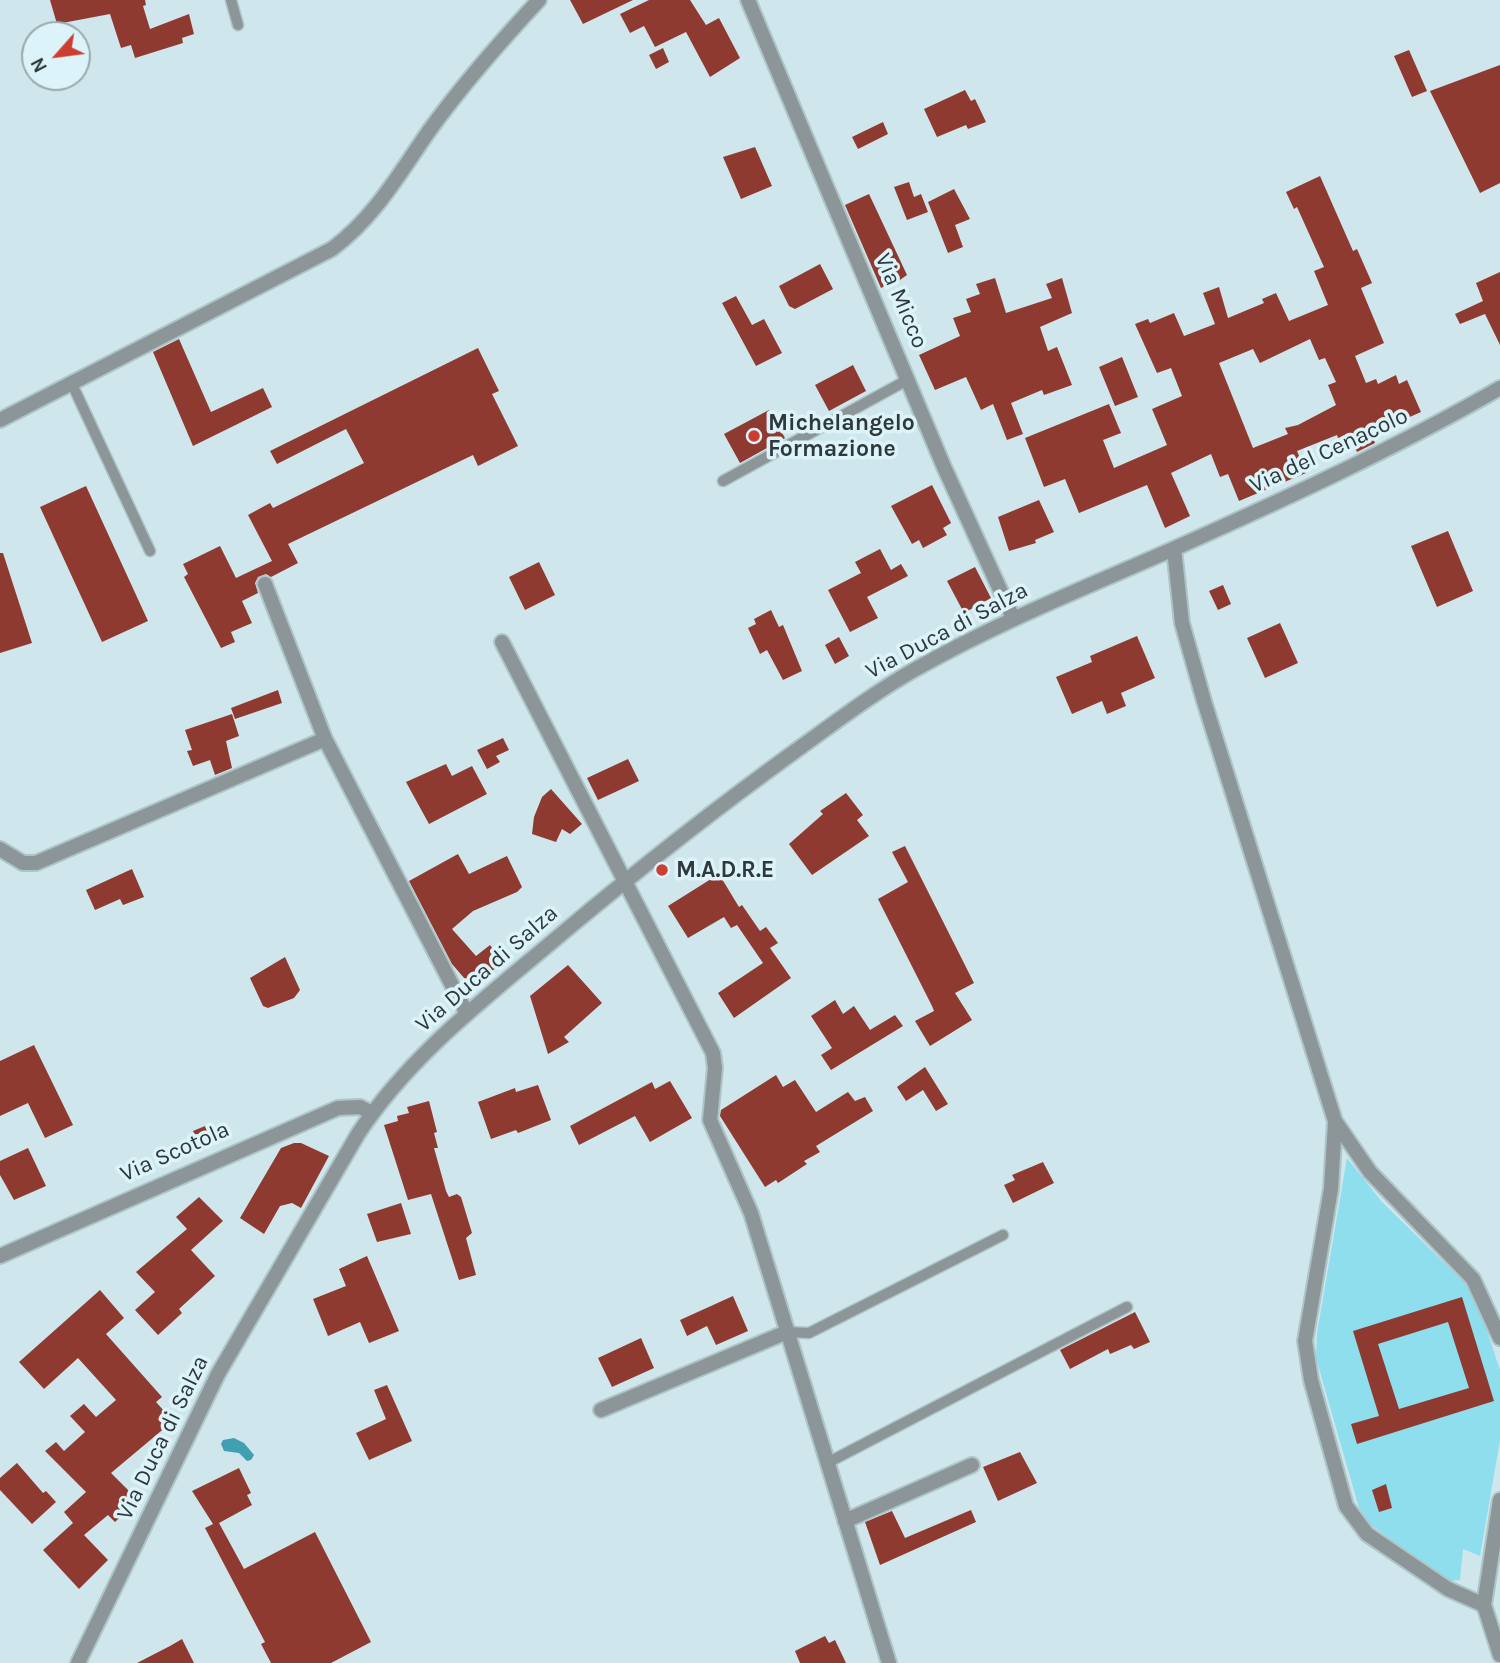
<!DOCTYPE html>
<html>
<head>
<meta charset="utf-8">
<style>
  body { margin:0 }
  #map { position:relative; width:1500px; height:1663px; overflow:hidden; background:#cfe7ec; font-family:Karla,sans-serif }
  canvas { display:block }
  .north { position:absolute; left:21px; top:21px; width:70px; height:70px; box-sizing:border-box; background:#dcf4f9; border:2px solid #97a9ad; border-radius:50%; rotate:242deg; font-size:19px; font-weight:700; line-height:28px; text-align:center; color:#2f383a }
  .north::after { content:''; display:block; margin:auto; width:24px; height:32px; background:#cc3e31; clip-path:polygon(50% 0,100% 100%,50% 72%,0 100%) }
</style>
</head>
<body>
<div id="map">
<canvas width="1500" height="1663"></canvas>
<div class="north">N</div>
</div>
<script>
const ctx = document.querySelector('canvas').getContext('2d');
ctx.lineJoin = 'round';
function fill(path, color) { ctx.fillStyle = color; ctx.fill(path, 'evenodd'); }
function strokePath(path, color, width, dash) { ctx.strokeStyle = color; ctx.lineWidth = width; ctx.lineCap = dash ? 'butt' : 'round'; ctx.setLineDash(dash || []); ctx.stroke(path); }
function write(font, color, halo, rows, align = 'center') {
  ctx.font = font + ' Karla,sans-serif'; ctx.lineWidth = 7; ctx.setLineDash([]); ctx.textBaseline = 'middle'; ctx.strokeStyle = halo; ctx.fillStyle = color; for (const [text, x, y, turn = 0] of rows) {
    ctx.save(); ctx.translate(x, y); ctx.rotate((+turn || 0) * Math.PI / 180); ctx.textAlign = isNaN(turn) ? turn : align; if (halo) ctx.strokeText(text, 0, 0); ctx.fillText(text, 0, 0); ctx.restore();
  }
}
fill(new Path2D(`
  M1347,1158L1382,1202L1465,1283L1477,1301L1500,1370V1440L1480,1556L1463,1549L1460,1580L1449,1581L1371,1525L1359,1508L1316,1358L1317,1333Z`), '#8fdeee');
fill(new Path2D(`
  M234,1438L244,1443L254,1455L251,1460L247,1461L239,1453L224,1451L221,1444L223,1440Z`), '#3fa0b2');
fill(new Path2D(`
  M50,0H145L146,5L143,6L150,29L189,14L194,34L182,38L183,43L135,58L131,45L121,48L110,14L57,24Z
  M570,0H633L583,24Z
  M649,0H690L706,25L719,18L740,58L710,77L686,32L655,47L644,26L630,33L620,14Z
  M663,48L669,62L656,69L649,55Z
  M1409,50L1427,91L1412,97L1394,56Z
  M1500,65V183L1480,193L1430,91Z
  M965,90L971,101L975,99L986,122L968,129L966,125L937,137L924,109Z
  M883,122L888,134L858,149L852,137Z
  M755,147L772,186L741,199L723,157Z
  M1320,176L1353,251L1357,249L1372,283L1361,288L1384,343L1355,356L1366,383L1376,379L1378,384L1396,375L1399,384L1407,380L1421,412L1371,434L1375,443L1357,452L1349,434L1338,438L1337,435L1297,451L1306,473L1239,501L1228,474L1220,477L1211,454L1171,473L1190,516L1165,528L1147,485L1079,513L1065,479L1044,487L1025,438L1109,404L1121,433L1103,440L1114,468L1167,445L1152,409L1182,396L1171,368L1157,373L1135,324L1148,319L1150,323L1174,313L1184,336L1215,324L1203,293L1219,287L1228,318L1264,303L1262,299L1276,293L1289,321L1328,305L1314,271L1324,267L1297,207L1294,209L1286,192ZM1310,339L1319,360L1325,358L1336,382L1328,385L1336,405L1298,425L1285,428L1288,434L1253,448L1219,363L1253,349L1260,363Z
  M909,182L914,197L921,194L928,212L907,220L894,187Z
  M954,189L970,219L955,225L963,247L948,253L928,202Z
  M869,194L907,275L890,287L889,284L881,288L845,205Z
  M820,264L833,289L795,309L789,306L779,286Z
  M1500,272V345L1485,314L1460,324L1455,314L1483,301L1476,283Z
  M995,278L1006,313L1052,298L1046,284L1062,278L1072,313L1040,327L1048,351L1057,347L1072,385L1044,395L1042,390L1011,403L1023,434L1007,440L993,404L981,410L966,377L935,390L919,355L960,336L953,318L971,312L966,299L980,294L976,284Z
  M736,296L752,325L764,319L782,353L756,366L722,303Z
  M179,339L211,412L263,388L272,407L193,446L153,352Z
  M478,348L499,391L492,394L518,446L478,466L473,455L288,544L298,563L271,577L266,574L258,577L255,583L258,593L242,601L252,623L231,632L235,642L221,648L184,577L188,574L183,564L220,546L236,578L272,561L248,515L270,503L273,508L364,463L346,429L277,464L270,451Z
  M1122,357L1138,397L1115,406L1099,367Z
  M853,365L866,391L829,411L815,385Z
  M769,410L785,438L740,463L724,434Z
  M932,485L951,523L943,528L947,535L923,548L919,540L912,544L891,506Z
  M86,486L148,621L102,642L40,507Z
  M1039,500L1054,532L1035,540L1036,543L1009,551L998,517Z
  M1448,531L1473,591L1437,607L1411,546Z
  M880,549L891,570L901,564L908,576L867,597L878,618L850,632L828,590L861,573L855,562Z
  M0,553H3L32,643L0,653Z
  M539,562L555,595L525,610L509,577Z
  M975,567L991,598L964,613L947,581Z
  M1223,585L1231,604L1218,610L1209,591Z
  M771,610L779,627L783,625L802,671L783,680L767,650L760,654L748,628L756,624L754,619Z
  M1280,623L1298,663L1265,678L1247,638Z
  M1137,636L1155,678L1121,693L1126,706L1107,714L1102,701L1072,714L1056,677L1092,662L1090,656Z
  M839,637L849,656L835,664L825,645Z
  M278,690L282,703L235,719L231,708Z
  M232,714L239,736L226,741L232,768L215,775L210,760L193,766L187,751L192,750L185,730Z
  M503,738L509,750L496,756L500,762L487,769L477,750Z
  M628,759L639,781L598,800L587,778Z
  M446,764L452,776L472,766L487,794L429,824L406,782Z
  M551,789L582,824L570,834L562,829L556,842L532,834L534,817L542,797Z
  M846,793L863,815L857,820L869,836L812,875L789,844L823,814L820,811Z
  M905,846L974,983L955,993L972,1020L930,1046L915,1021L934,1011L932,1006L878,899L908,882L892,852Z
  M458,854L469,874L507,856L522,887L517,892L473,911L452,929L476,956L490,945L503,962L475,985L471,986L452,964L409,881Z
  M132,869L144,897L123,905L120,899L95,910L86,890Z
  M719,874L739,907L742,905L760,931L766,927L778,943L770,948L791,978L734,1018L718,993L763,963L737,925L731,928L724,917L688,938L668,906Z
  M285,957L300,990L294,998L268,1008L263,1006L250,978Z
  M568,965L602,1003L564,1037L569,1042L548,1054L530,996Z
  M835,1000L843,1014L854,1006L870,1030L895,1015L903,1026L831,1070L821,1055L832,1048L811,1016Z
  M34,1045L73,1125L45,1138L28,1103L0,1116V1061Z
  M925,1067L948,1104L936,1111L923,1090L906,1101L897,1087Z
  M776,1075L783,1087L795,1080L816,1112L848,1092L855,1101L865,1097L873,1111L816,1146L820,1152L804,1161L807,1164L778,1183L776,1180L765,1187L720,1116L721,1110Z
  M670,1081L692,1118L650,1142L635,1116L579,1145L570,1126L652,1082L655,1089Z
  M538,1085L551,1120L518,1133L516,1130L491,1139L478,1102L515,1088L516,1092Z
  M429,1101L437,1132L434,1133L438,1148H434L446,1191L449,1197L457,1194L461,1197L472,1233L466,1238L476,1275L459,1280L431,1194L408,1200L384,1125L398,1121L397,1116L409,1113L407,1107Z
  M205,1126L211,1140L199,1145L193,1131Z
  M294,1143H301L329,1156L301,1208L292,1203L280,1206L264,1234L240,1218L281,1148Z
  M28,1148L46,1186L14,1200L0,1175V1161Z
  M1043,1162L1054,1183L1013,1203L1004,1185L1015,1180L1012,1175Z
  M199,1197L223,1221L191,1250L215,1276L179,1309L182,1313L158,1335L135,1310L155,1292L136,1272L187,1229L176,1217Z
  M401,1203L411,1234L377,1242L367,1214Z
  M367,1256L399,1331L369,1343L360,1322L328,1336L313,1299L346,1286L339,1269Z
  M100,1290L124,1318L106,1334L162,1397L156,1402L173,1421L111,1473L138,1500L115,1522L108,1515L84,1535L108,1560L79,1589L43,1550L73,1523L64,1512L86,1492L45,1451L56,1442L64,1451L85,1432L70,1416L84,1404L96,1417L116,1400L78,1358L44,1389L19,1362Z
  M733,1296L748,1331L716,1345L707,1326L687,1336L680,1320Z
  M1462,1297L1494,1401L1357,1444L1351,1424L1379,1416L1353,1331ZM1448,1322L1469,1388L1399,1409L1378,1344Z
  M1135,1312L1150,1342L1134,1349L1131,1345L1110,1354L1108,1349L1070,1369L1060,1350Z
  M641,1338L654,1368L612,1387L598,1358Z
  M387,1385L412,1441L369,1460L356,1433L386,1419L374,1390Z
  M1020,1452L1037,1483L998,1501L983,1467Z
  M17,1463L43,1493L46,1491L56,1502L32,1524L0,1490V1478Z
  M239,1468L251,1493L247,1495L252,1505L219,1523L244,1569L315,1532L371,1642L331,1663H271L261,1644L265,1642L205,1528L213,1524L192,1491Z
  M1386,1484L1392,1508L1379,1512L1372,1490Z
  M971,1510L976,1522L880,1565L865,1522L892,1511L905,1538Z
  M825,1636L829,1643L835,1640L846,1663H800L795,1651Z
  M182,1639L194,1663H137L170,1646Z`), '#8e3a30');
const lane = new Path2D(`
  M231,0L238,25
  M72,384L150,551
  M723,481L909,379
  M787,1332L809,1333L1003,1235
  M827,1463L1127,1307`);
const street = new Path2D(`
  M748,0L944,467L1013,618
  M0,420L332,249C375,217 399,174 429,131C463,84 500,42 539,0
  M1174,549L1182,623L1204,701L1335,1121L1370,1172L1473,1279L1500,1338
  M265,584L325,739L467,1014
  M502,642L713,1053L715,1068L710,1120L751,1213L889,1663
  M0,849L23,863H36L325,739
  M1335,1122L1331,1189L1305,1341L1311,1380L1346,1506L1367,1534L1448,1589L1484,1605
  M0,1256L338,1108L360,1107L372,1113
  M601,1410L787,1332
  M1500,1500L1484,1605L1500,1655
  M845,1521L972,1465
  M78,1663L218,1374L358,1134C411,1053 492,993 565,931C639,869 715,809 794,752C833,724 872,694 914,670C997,623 1084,588 1171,550C1283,500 1394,449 1500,388`);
strokePath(lane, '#afc4c8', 13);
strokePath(street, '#afc4c8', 18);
strokePath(lane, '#8c9698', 10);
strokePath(street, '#8c9698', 14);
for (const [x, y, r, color] of [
  [754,436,7,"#cc3e31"],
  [662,870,7,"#cc3e31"]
]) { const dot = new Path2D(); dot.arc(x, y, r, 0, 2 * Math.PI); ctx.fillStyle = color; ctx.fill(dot); strokePath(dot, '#dcf4f9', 2.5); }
write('23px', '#2f383a', '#dcf4f9', [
  ["Via Micco",901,301,67],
  ["Via del Cenacolo",1329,451,-25],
  ["Via Duca di Salza",947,631,-28],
  ["Via Duca di Salza",487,969,-41],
  ["Via Scotola",175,1152,-24],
  ["Via Duca di Salza",163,1438,-64]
]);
write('bold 23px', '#2f383a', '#dcf4f9', [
  ["Michelangelo",768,423],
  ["Formazione",768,449],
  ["M.A.D.R.E",676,870]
], 'left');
</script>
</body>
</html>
